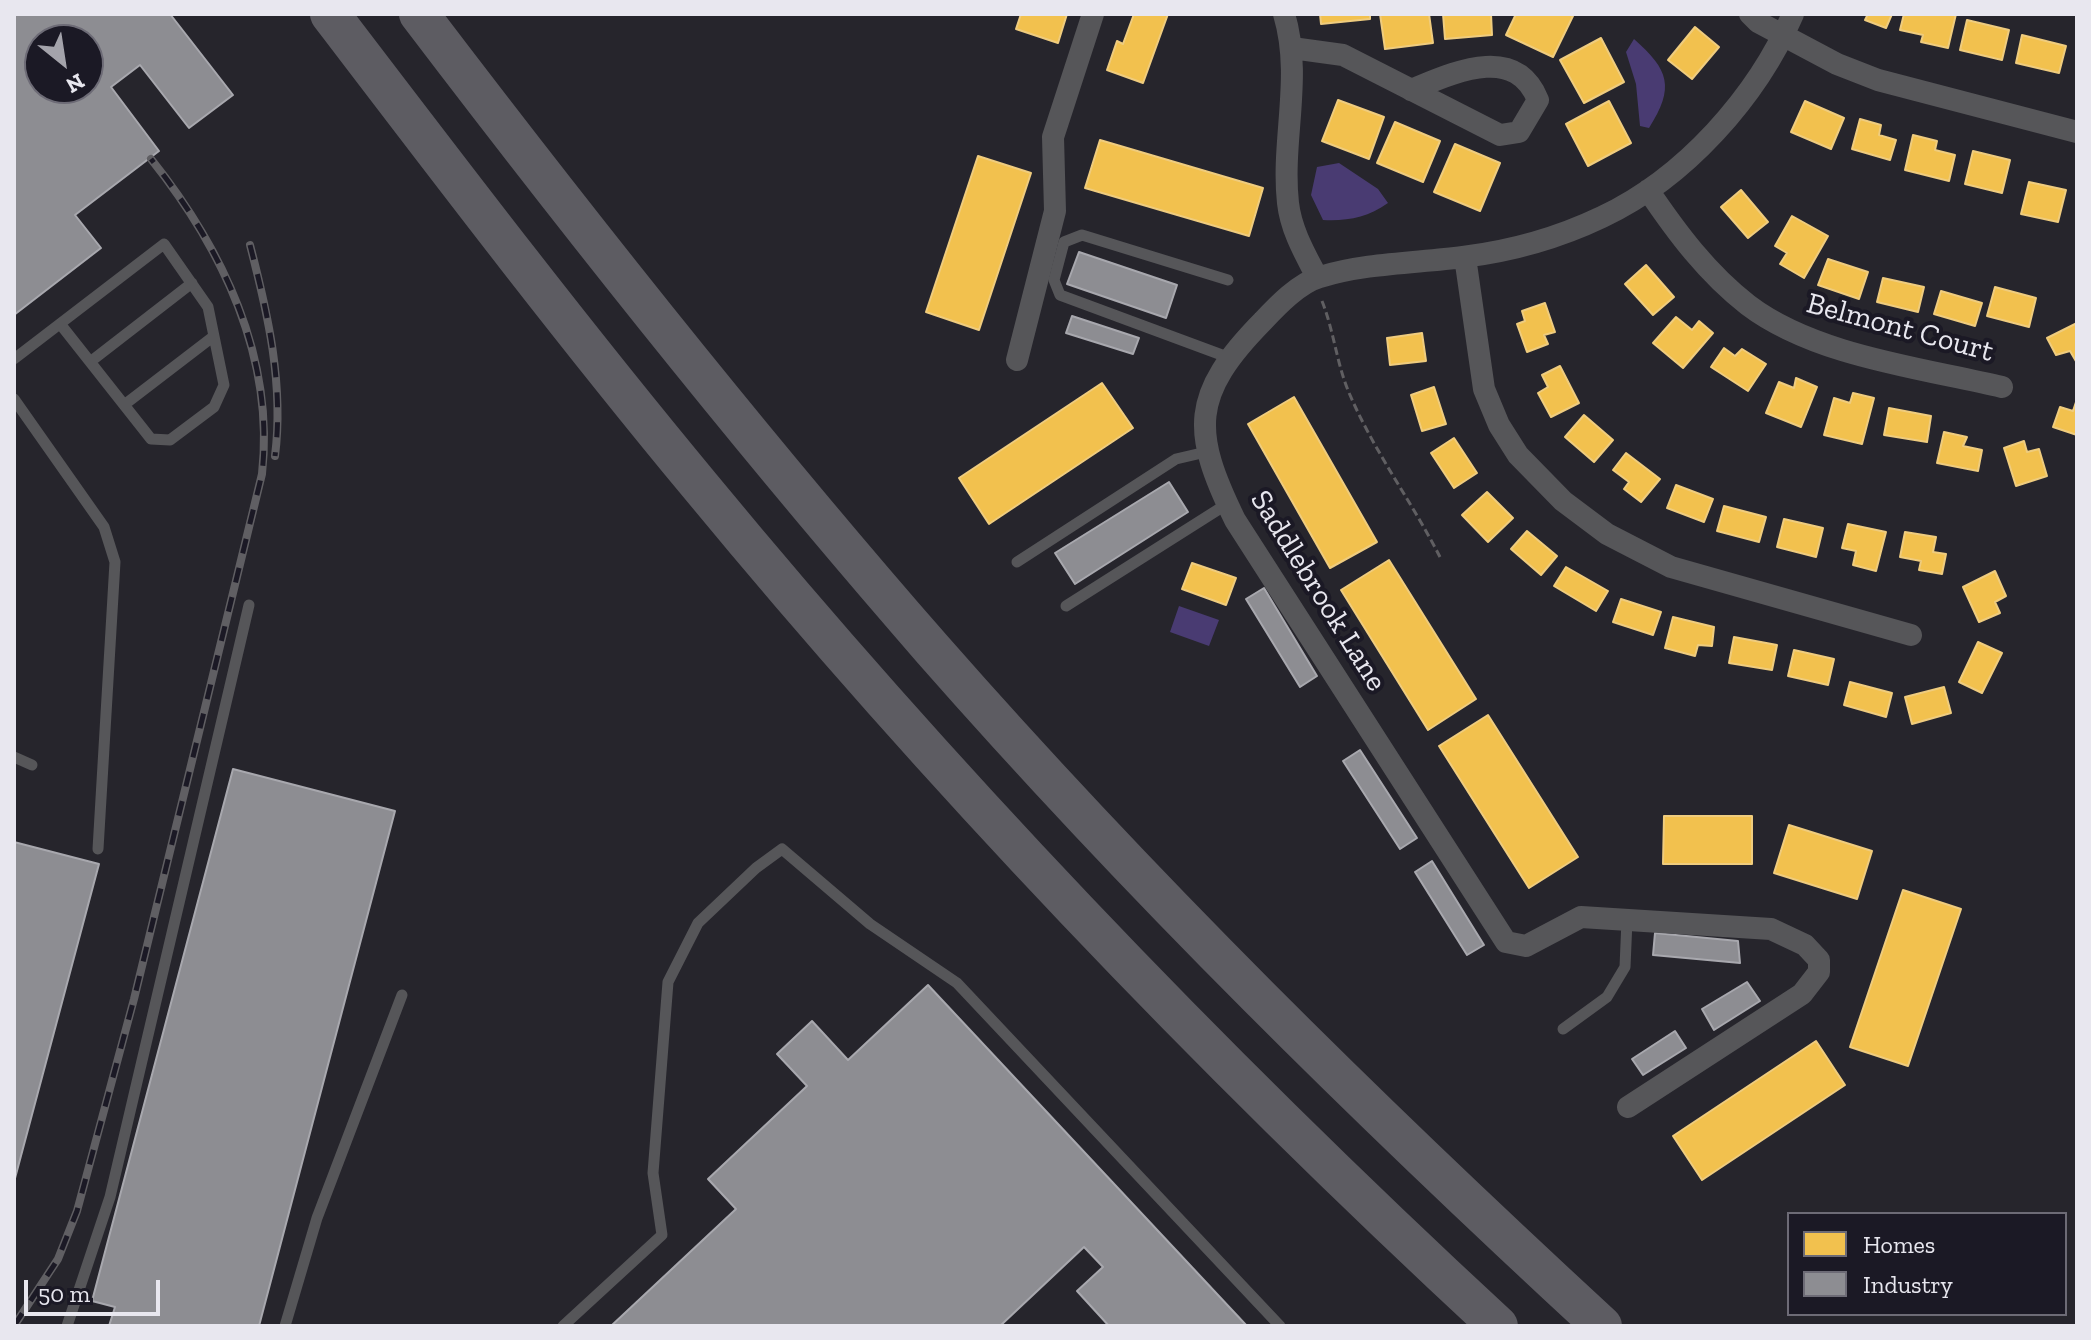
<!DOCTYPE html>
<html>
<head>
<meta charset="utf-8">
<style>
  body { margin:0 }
  #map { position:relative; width:2091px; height:1340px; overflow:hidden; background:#26252c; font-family:"Zilla Slab",serif }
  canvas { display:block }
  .frame { position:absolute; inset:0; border:16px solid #e8e7ef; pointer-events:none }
  .legend { position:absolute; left:1787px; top:1212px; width:280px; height:104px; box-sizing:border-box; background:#1b1925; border:2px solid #6d6b76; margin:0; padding:10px 14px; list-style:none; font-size:24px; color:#e8e7ef }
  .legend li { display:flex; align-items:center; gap:16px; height:40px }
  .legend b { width:40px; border:2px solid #6d6b76 }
  .north { position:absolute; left:24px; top:24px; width:80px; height:80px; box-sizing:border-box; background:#1b1925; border:2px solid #6d6b76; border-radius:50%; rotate:150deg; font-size:22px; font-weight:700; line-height:32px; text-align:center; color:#e8e7ef }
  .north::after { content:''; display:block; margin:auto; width:28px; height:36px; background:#a4a3ab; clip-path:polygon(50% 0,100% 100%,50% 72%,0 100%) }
  .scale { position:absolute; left:24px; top:1280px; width:136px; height:36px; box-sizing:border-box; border:4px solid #e8e7ef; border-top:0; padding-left:10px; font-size:24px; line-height:28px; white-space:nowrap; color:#e8e7ef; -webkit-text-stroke:6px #1b1925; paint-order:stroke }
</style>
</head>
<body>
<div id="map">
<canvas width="2091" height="1340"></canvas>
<div class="frame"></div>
<ul class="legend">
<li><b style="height:22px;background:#f2c14e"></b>Homes</li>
<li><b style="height:22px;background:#8d8d92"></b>Industry</li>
</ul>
<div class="north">N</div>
<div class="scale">50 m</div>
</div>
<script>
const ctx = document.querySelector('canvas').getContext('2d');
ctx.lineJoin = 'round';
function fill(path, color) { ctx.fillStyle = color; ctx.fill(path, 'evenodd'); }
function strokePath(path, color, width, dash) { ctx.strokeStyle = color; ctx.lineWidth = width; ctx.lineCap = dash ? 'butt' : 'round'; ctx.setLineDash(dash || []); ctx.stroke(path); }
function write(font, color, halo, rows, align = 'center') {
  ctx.font = font + ' "Zilla Slab",serif'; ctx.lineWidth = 8; ctx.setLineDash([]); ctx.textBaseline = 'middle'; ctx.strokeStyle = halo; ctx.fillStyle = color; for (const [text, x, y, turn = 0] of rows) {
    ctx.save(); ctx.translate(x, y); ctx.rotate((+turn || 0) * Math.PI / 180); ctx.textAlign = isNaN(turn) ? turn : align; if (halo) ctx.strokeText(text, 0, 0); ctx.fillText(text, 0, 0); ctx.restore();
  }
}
fill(new Path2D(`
  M1634,39C1669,70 1675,87 1649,128L1640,126L1636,84L1626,52Z
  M1339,163L1378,189L1388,203C1367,218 1348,221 1323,220L1311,195L1317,167Z
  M1179,606L1219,620L1209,646L1170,632Z`), '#493b72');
const homes = new Path2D(`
  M1021,14H1067L1058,43L1016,29Z
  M1134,14H1168L1143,83L1107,70L1117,41L1123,44Z
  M1320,14H1370V19L1321,24Z
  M1380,14H1429L1433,43L1385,49Z
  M1443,14H1491L1492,35L1445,39Z
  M1516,14H1568L1573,16L1553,57L1506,35Z
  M1868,14H1892L1886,28L1865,20Z
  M1904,14H1956L1948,48L1921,42L1923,35L1900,30Z
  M1967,20L2009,30L2002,60L1960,50Z
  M1695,27L1719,47L1692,79L1668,60Z
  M2022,35L2066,46L2059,73L2016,63Z
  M1601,38L1624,82L1584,103L1560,60Z
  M1338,100L1384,117L1369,159L1322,141Z
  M1609,101L1631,143L1588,166L1566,124Z
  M1805,101L1844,118L1831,149L1791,132Z
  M1860,119L1881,125L1879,135L1896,140L1890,160L1852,149Z
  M1395,122L1440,141L1423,182L1377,163Z
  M1913,135L1937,141L1935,150L1955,155L1949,181L1905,170Z
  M1100,140L1263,188L1249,236L1085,188Z
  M1455,144L1500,163L1480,211L1434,192Z
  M1973,151L2010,160L2002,193L1965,184Z
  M978,156L1031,173L979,330L926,312Z
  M2029,182L2066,190L2058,222L2021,214Z
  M1741,190L1768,222L1748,238L1721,207Z
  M1792,216L1828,236L1804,278L1780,264L1787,253L1775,246Z
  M1828,259L1868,272L1859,299L1818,285Z
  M1646,265L1674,297L1653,315L1625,284Z
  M1883,278L1924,287L1918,312L1877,302Z
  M1995,287L2036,298L2029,327L1987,316Z
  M1941,291L1982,303L1975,326L1934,314Z
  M1545,303L1555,332L1544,335L1548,344L1527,352L1517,324L1525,321L1522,311Z
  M1676,317L1692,330L1699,321L1713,333L1683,368L1653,343Z
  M2077,323V363L2070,351L2056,355L2047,338Z
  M1422,333L1426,361L1390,365L1387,338Z
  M1724,348L1735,356L1742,349L1766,364L1748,391L1711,367Z
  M1560,366L1579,403L1551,417L1538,393L1548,387L1542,375Z
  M1796,378L1817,387L1801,427L1766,413L1779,382L1794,388Z
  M1102,383L1133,428L989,524L959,478Z
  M1434,387L1446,424L1422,431L1411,395Z
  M1853,393L1874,398L1862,444L1824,435L1834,398L1850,403Z
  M1294,397L1377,542L1330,568L1248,424Z
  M2077,399V435L2053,427L2060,407L2073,411Z
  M1889,408L1931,416L1927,442L1884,435Z
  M1584,415L1613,440L1594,462L1565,437Z
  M1944,432L1967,437L1963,446L1982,450L1978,471L1937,463Z
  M1454,438L1477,473L1454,488L1431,453Z
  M2024,441L2027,452L2039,449L2047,476L2016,486L2004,448Z
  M1626,453L1660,479L1641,502L1624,489L1629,482L1613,470Z
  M1676,485L1713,499L1704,522L1667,508Z
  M1487,492L1513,518L1488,542L1462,515Z
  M1724,506L1766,517L1759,542L1717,531Z
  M1784,519L1823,528L1816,557L1777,547Z
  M1848,524L1886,532L1876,571L1853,565L1856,551L1842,548Z
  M1527,531L1557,556L1541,575L1511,549Z
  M1905,532L1936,537L1933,552L1946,554L1942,574L1919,570L1921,561L1900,557Z
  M1389,560L1476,699L1428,730L1341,590Z
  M1192,563L1236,578L1226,605L1182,589Z
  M1566,567L1608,591L1596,611L1554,586Z
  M1995,571L2006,596L1995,602L2000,613L1979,622L1963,587Z
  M1621,599L1661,612L1653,635L1613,622Z
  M1673,617L1714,627L1712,646L1698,645L1695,656L1665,648Z
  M1734,637L1777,645L1772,670L1729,663Z
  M1978,642L2002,653L1982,693L1959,682Z
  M1794,650L1834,659L1828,685L1788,676Z
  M1850,682L1892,693L1886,717L1844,705Z
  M1944,687L1951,713L1912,724L1905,697Z
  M1488,715L1578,857L1529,888L1439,746Z
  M1664,816H1752V864H1663Z
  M1789,825L1872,851L1857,899L1774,873Z
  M1903,890L1961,909L1908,1066L1850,1047Z
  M1816,1041L1845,1085L1702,1180L1673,1136Z`);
fill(homes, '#f2c14e');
strokePath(homes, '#efcc7e', 2);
const industry = new Path2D(`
  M14,14H170L233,95L189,128L140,65L111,87L159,151L75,215L101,248L14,315ZM40,40H88V88H40Z
  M1079,252L1177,285L1166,318L1067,284Z
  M1072,316L1139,338L1133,354L1066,333Z
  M1169,482L1188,512L1075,584L1055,553Z
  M1264,588L1317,676L1300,687L1246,599Z
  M1360,750L1417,838L1400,849L1343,761Z
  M233,769L395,811L259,1326H109L115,1307L92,1301Z
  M14,842L99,864L14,1182Z
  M1432,861L1484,945L1467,955L1415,872Z
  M1655,933L1738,941L1740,963L1653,955Z
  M1747,982L1760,1001L1714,1030L1702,1009Z
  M928,985L1247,1326H1109L1077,1291L1103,1267L1084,1247L1000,1326H611L736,1209L708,1179L807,1086L777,1054L812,1021L848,1060Z
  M1675,1031L1686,1048L1643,1075L1632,1059Z`);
fill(industry, '#8d8d92');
strokePath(industry, '#a8a8ae', 2);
strokePath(new Path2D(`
  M1322,301C1334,331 1337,366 1350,395C1375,453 1412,502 1440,557`), '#605f62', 3, [8, 4]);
strokePath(new Path2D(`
  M1228,280L1082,235L1064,242L1054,280L1060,295L1230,358
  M14,359L164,244L208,307L224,385L214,407L170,440L151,439L61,325
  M90,362L192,283
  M14,399L104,527L115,562L98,849
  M124,405L214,336
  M1017,562L1176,459L1206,452
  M1066,606L1227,504
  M14,757L32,765
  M1563,1029L1607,997L1625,967L1627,920
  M67,1326L110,1197L249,605
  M285,1326L317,1218L402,995
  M563,1326L662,1235L653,1173L668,982L698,923L756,868L782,849L870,924L957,983L1280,1326`), '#565659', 11);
strokePath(new Path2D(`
  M1284,14C1303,77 1281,140 1288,203C1291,230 1305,254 1317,277
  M1750,14L1758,22L1837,64L1878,80L2077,132
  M1292,48L1343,55L1500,135L1519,132L1538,100C1515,43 1453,73 1411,90
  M1648,190C1677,233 1707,273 1748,305C1815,356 1922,368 2002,387
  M1465,257L1484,389L1499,425L1518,455L1563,501L1607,534L1671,567L1911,635
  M1017,360L1055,211L1053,137L1093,14
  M1628,1107L1802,994L1819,972V960L1805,945L1771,929L1581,917L1526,946L1506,942L1235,520C1192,432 1190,395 1263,321C1277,306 1299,283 1320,277C1365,263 1417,263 1463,257C1512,251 1558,238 1602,217C1685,178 1757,97 1793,14`), '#565659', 22);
strokePath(new Path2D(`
  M330,14C452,174 573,333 701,487C946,784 1215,1064 1498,1326
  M419,14C584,231 753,444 933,650C1142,888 1369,1111 1602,1326`), '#5d5c62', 40);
const rail = new Path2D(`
  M250,245C268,314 284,385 275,456
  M14,1326L58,1259L77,1211L134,999L262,474C275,357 222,248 151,159`);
strokePath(rail, '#605f63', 8);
strokePath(rail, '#1b1925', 5, [15]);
write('30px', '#e8e7ef', '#1b1925', [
  ["Belmont Court",1900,328,15],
  ["Saddlebrook Lane",1318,591,58]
]);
</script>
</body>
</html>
